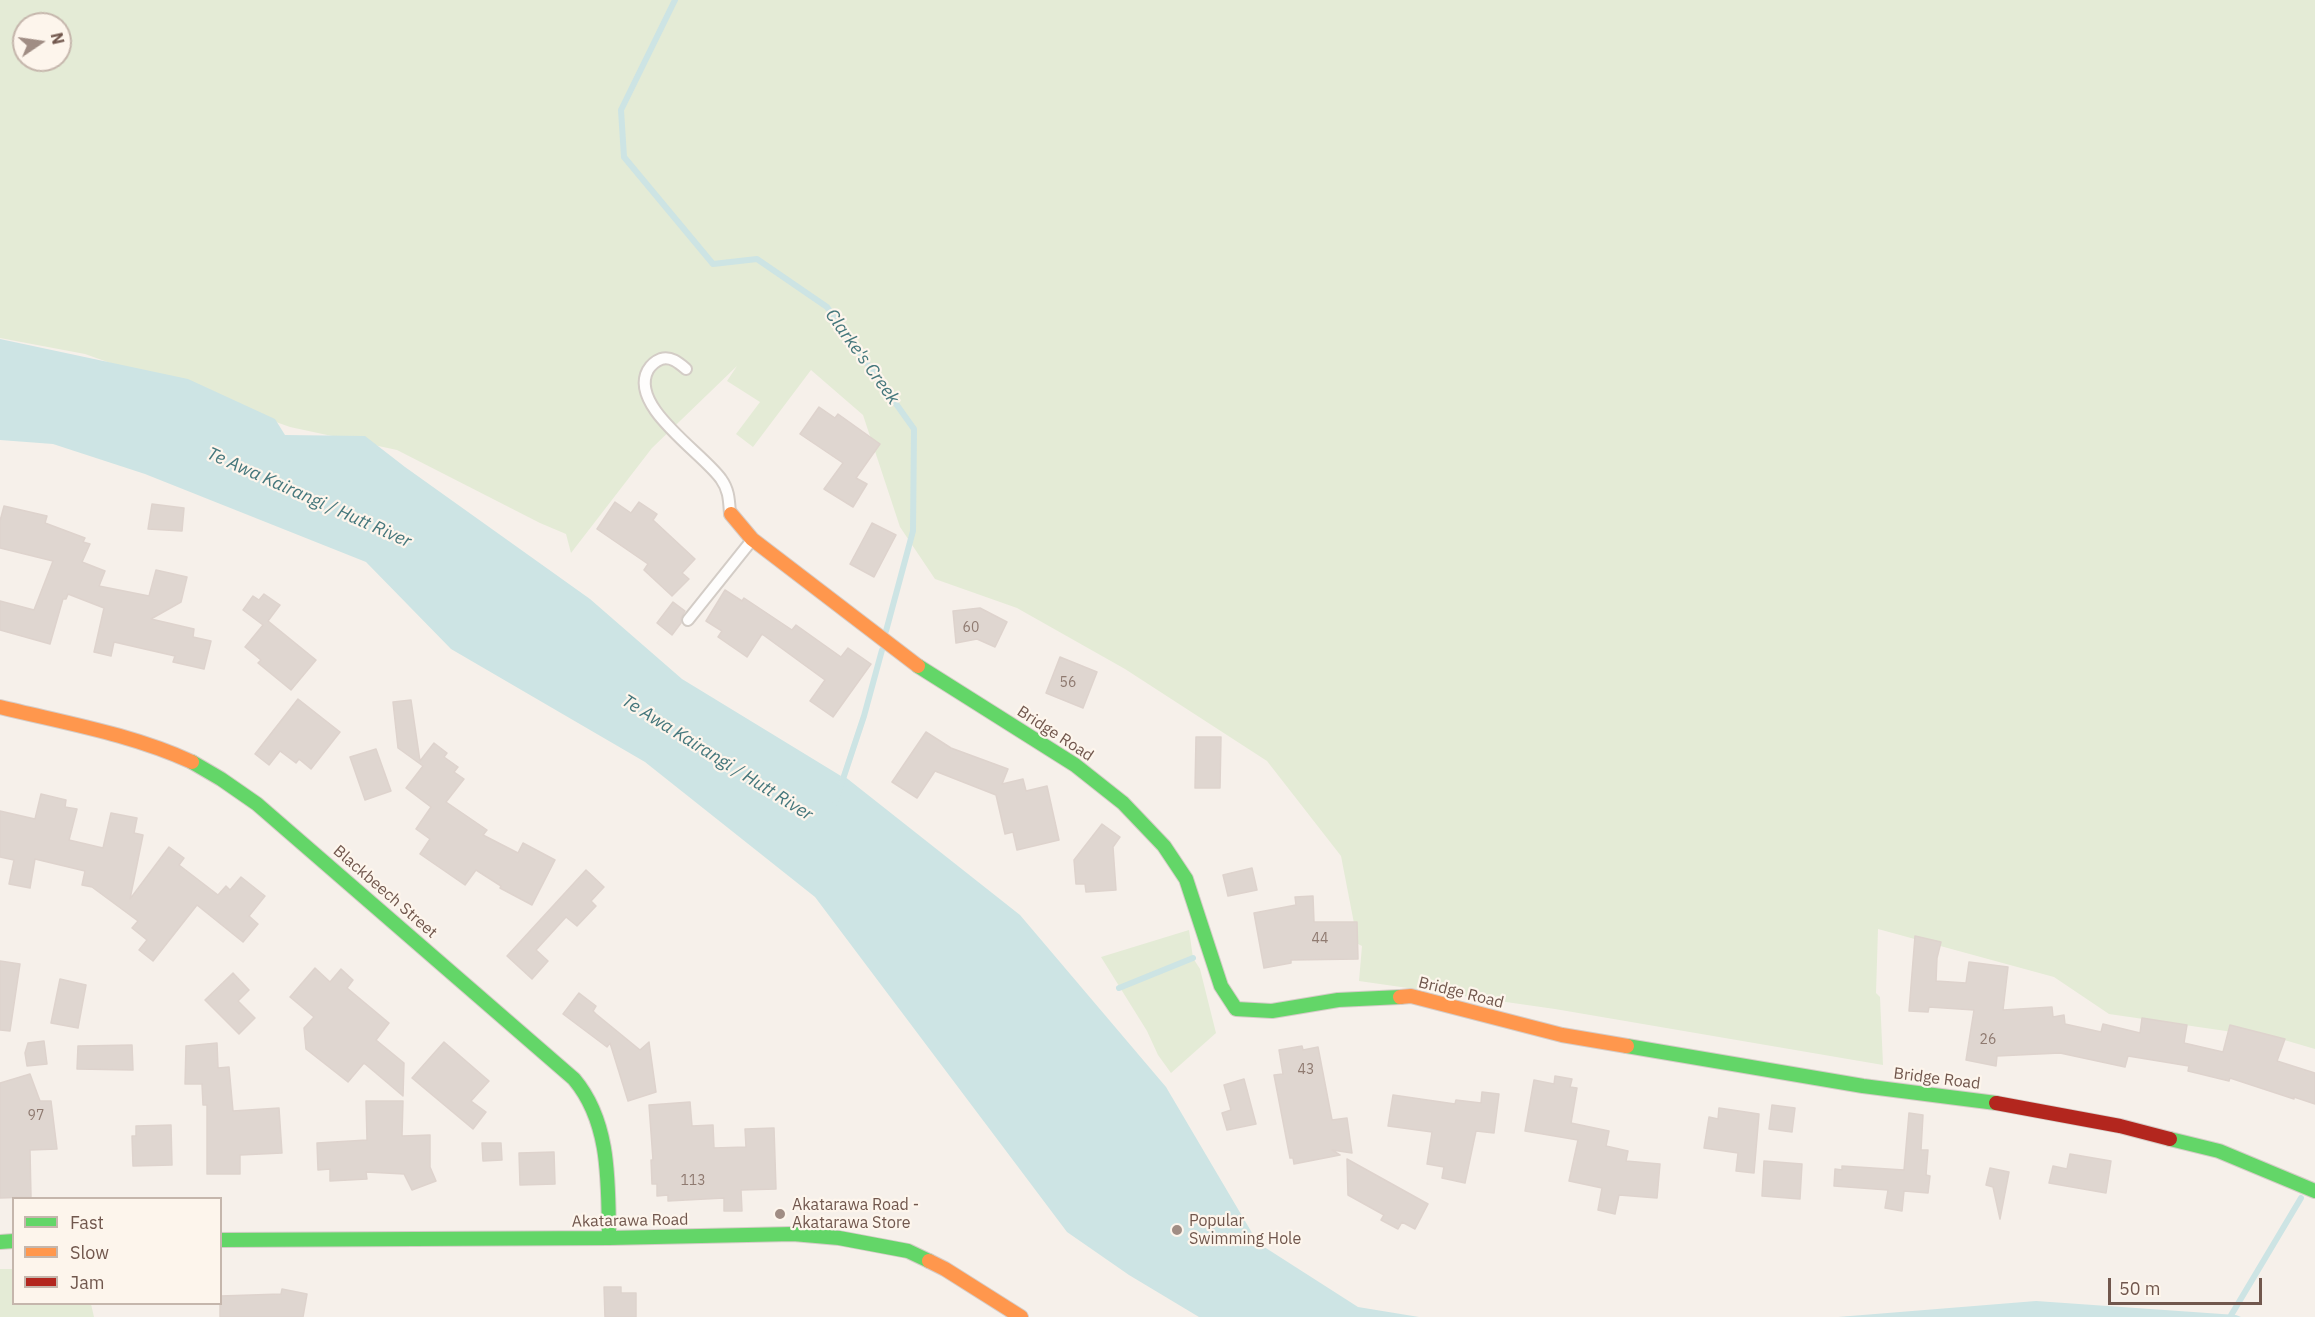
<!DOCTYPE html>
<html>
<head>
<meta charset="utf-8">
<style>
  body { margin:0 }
  #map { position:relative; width:2315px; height:1317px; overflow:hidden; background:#f6f0ea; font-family:"IBM Plex Sans",sans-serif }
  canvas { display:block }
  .legend { position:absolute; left:12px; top:1197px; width:210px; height:108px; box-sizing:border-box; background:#fdf5ec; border:2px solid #c5b6ac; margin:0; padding:8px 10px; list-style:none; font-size:18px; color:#71574d }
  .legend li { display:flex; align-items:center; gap:12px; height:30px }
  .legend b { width:30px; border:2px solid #c5b6ac }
  .north { position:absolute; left:12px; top:12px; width:60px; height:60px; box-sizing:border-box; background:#fdf5ec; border:2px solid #c5b6ac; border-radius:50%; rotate:77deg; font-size:16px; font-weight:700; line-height:24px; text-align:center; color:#71574d }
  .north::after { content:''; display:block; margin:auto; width:21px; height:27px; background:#a08d84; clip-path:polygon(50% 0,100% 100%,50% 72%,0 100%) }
  .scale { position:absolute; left:2108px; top:1278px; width:154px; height:27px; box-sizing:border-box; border:3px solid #71574d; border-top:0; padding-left:8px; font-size:18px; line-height:21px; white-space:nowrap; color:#71574d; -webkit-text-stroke:4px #fdf5ec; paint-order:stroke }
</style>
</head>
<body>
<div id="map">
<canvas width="2315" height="1317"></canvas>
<ul class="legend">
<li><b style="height:8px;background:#63d668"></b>Fast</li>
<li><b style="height:8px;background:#ff974d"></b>Slow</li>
<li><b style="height:8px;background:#b3261e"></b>Jam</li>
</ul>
<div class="north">N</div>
<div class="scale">50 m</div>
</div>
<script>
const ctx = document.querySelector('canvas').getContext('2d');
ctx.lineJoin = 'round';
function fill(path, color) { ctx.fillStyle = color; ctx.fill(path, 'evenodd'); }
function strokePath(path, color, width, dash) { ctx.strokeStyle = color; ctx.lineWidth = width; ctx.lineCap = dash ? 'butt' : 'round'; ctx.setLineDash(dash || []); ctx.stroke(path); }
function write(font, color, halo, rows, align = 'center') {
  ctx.font = font + ' "IBM Plex Sans",sans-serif'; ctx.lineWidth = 4.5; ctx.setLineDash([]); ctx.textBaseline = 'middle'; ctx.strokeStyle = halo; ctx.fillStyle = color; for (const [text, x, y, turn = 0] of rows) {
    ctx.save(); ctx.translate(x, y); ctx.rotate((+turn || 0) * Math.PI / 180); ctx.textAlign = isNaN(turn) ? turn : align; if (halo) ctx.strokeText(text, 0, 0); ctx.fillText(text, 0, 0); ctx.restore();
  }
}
fill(new Path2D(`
  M0,0H2315V1049L2281,1039L2109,1014L2054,977L1878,929L1876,993L1880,997L1883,1065L1555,1009L1359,981L1362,946L1358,944L1341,856L1267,761L1125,669L1017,608L935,579L900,527L863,415L811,370L753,447L736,434L760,402L727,381L737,366L652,448L571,553L566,534L540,523L397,450L290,427L85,354L0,338ZM24,24H60V60H24Z
  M1189,930L1193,958L1200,969L1216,1033L1171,1073L1158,1055L1147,1031L1101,957Z
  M0,1269H13L14,1304H91L94,1317H0Z`), '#e4ebd6');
fill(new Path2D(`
  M0,339L188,379L275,419L285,435L365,436L405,467L590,599L682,679L841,776L835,804L844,776L1020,915L1166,1087L1258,1243L1358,1307L1419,1317H1199L1129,1275L1067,1232L815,897L645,762L451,649L366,562L145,474L53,444L0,440Z
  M2036,1301L2236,1315L2241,1317H1838Z`), '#cde4e4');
strokePath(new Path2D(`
  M675,0L621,110L624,157L713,264L757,259L827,307L914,429L913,531L886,631
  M835,803L864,716L882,650
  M1119,988L1193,958
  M2230,1317L2301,1198`), '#cde4e4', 6);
const building = new Path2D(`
  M819,407L835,418L838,414L880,444L856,478L867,484L853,507L824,489L843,463L800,434Z
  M615,502L631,513L639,502L657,514L653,520L695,559L682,573L689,579L672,596L644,570L648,564L597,529Z
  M152,504L184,508L182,531L148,529Z
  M4,506L47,516L45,523L85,538L83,542L90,544L82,562L105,571L99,586L149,596L156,570L187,577L181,602L151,619L194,629L193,637L211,641L204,669L173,662L175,656L114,642L111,656L94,652L104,608L68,594L66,599H63L50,644L0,630V601L34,610L53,561L0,548V521Z
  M872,523L896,535L874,577L850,564Z
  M725,590L742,601L744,598L792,630L796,625L841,657L848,648L871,664L833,717L810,701L825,680L762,634L747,657L718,637L722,631L706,621Z
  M264,594L280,605L268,621L316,660L291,690L258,663L261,660L245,647L263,625L243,610L253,596L259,600Z
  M673,602L685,611L681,618V623L672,635L657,623Z
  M980,608L1007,622L995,647L977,639L956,643L953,611Z
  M1060,657L1097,672L1083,708L1046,693Z
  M298,699L340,732L311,769L299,759L296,763L280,751L269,765L255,754Z
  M411,700L420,761L434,743L447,753L444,757L458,767L454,772L464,779L446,802L487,830L483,835L518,853L523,843L555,860L532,905L500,888L501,886L476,870L465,885L420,854L430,839L416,829L431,807L406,788L423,766L398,748L393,702Z
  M926,732L951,748L1008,769L1002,784L1023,779L1026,791L1047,786L1059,840L1017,850L1013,832L1005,834L996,795L935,771L917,798L892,782Z
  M1196,737H1221L1220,788H1195Z
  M376,749L391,791L365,800L350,757Z
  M41,794L66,800L65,807L77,809L69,840L103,848L111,813L137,818L134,833L143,835L130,899L169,847L184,858L179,865L218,895L226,886L230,890L241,877L265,896L249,916L258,924L243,942L197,905L153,961L139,950L147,940L132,928L138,921L92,887L82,885L85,871L35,859L30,888L9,884L14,860L0,857V811L35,819Z
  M1102,824L1120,837L1113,847L1116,890L1086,892L1085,884H1076L1074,860Z
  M1252,868L1257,890L1228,896L1223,875Z
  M586,870L604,887L591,901L596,906L577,926L566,917L536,950L548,961L532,979L507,956Z
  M1313,896L1314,922H1357L1358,959L1291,960V963L1264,968L1254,913L1296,905L1295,897Z
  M1915,936L1941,942L1937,958L1936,981L1966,983L1969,962L2008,967L2003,1010L2052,1007L2053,1017L2064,1015L2065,1024L2101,1032L2103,1024L2140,1033L2142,1018L2187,1025L2184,1043L2223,1052L2230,1025L2285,1039L2277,1061L2315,1073V1104L2294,1097V1099L2230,1078L2229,1081L2188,1071L2189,1066L2128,1056L2125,1067L2060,1053L1997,1056L1996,1066L1966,1060L1974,1010L1929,1007L1928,1012L1909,1011Z
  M0,961L20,964L10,1031L0,1030Z
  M315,968L330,982L341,969L353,980L347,988L389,1023L376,1040L404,1063L403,1096L364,1063L348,1082L306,1049L304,1028L314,1017L290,997Z
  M233,973L249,990L238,1001L255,1018L239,1034L205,1000Z
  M60,979L86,985L78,1028L51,1023Z
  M579,993L596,1006L593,1011L596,1014L640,1050L649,1042L656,1092L628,1101L610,1043L607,1047L563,1014Z
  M44,1041L47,1064L27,1066L25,1053L28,1043Z
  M444,1042L489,1081L471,1101L486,1112L473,1129L412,1078Z
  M217,1043L218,1068L229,1067L233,1111L279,1108L282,1153L240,1155V1174H207V1105H203L202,1084H185L186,1046Z
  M132,1045L133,1070L77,1069L78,1046Z
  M1302,1046L1303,1050L1318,1047L1332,1120L1347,1118L1352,1153L1332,1150L1340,1155L1294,1164L1293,1158H1290L1274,1075L1283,1074L1279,1050Z
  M30,1074L40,1101H51L57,1149L30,1150L31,1197L0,1198V1083Z
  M1555,1076L1572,1079L1570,1087L1577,1088L1571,1123L1609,1131L1606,1146L1628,1151L1626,1161L1660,1164L1657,1198L1619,1195L1615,1214L1598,1210L1602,1188L1569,1181L1578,1140L1525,1131L1534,1080L1554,1084Z
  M1244,1079L1256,1124L1227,1130L1222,1113L1231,1110L1224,1085Z
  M1482,1092L1499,1094L1494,1133L1476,1131L1465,1183L1442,1178L1444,1167L1427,1164L1432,1132L1388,1126L1393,1095L1455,1104L1456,1100L1481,1103Z
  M366,1101H403L402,1136L430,1135V1167L436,1181L412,1190L404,1174L366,1172L367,1179L330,1181V1169L318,1170L317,1143L367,1140Z
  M690,1102L692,1126L713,1125L714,1148L746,1147L745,1129L774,1128L776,1189L741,1190L742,1211H724V1198L668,1201V1195L657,1196V1184H652L651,1160H653L649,1105Z
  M1772,1105L1795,1108L1792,1132L1769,1129Z
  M1719,1108L1759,1114L1754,1173L1736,1171L1738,1153L1704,1148L1709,1117L1718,1119Z
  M1909,1113L1923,1115L1921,1150H1928L1926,1175L1930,1176L1928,1193L1904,1191L1902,1211L1885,1208L1888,1190L1834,1186L1835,1169L1842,1170V1166L1904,1170Z
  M171,1125L172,1165L133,1166L132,1136H136V1126Z
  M482,1143H501L502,1160L483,1161Z
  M554,1152L555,1184L520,1185L519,1153Z
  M2070,1154L2111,1161L2106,1193L2049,1183L2053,1166L2067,1169Z
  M1347,1159L1428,1204L1415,1229L1402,1222L1398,1229L1381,1220L1384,1215L1348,1195Z
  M1764,1161L1802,1164L1800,1199L1762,1196Z
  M1990,1168L2009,1172L2000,1219L1993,1187L1986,1185Z
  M604,1287H621V1293H636V1317H605Z
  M282,1289L307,1294L303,1317H220V1296L281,1294Z`);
fill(building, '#dfd6d0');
strokePath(building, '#ded3cd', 1.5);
const lane = new Path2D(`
  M686,369C679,363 671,356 661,359C656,361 651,365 648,370C628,406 703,453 721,479C729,490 729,500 730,514
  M688,620L752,540`);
const fast = new Path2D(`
  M918,666L1075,765L1123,803L1164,846L1186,879L1221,986L1236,1009L1272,1011L1338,1000L1400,997
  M192,762L221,779L257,804L574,1079C611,1123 608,1184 609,1238
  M1627,1046L1863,1086L1996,1103
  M2170,1139L2219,1151L2315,1191
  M220,1240L609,1238L793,1234L839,1238L908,1251L929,1261
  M0,1242L14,1241`);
const slow = new Path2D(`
  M731,514L752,539L918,666
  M0,707C65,723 131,734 192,762
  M1400,997L1411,996L1562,1035L1627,1046
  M929,1261L945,1269L1021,1317`);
const jam = new Path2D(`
  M1996,1103L2120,1126L2170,1139`);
strokePath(lane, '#d3ccc6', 14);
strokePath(fast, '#d5ccc7', 16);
strokePath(slow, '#d5ccc7', 16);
strokePath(jam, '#d5ccc7', 16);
strokePath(lane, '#fefdfc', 10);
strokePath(fast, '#63d668', 14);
strokePath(slow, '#ff974d', 14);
strokePath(jam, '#b3261e', 14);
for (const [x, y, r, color] of [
  [780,1214,6,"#a08d84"],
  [1177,1230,6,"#a08d84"]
]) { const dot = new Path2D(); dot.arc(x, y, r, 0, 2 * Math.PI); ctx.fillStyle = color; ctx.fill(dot); strokePath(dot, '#fdf5ec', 2); }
write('14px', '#8f7a70', null, [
  ["60",971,628],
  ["56",1068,683],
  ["44",1320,939],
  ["26",1988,1040],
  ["43",1306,1070],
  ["97",36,1116],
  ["113",693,1181]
]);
write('16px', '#71574d', '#fdf5ec', [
  ["Bridge Road",1055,734,33],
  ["Blackbeech Street",385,892,41],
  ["Bridge Road",1461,993,14],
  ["Bridge Road",1937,1079,7],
  ["Akatarawa Road",630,1221,-1]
]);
write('16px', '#71574d', '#fdf5ec', [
  ["Akatarawa Road -",792,1205],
  ["Akatarawa Store",792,1223],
  ["Popular",1189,1221],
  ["Swimming Hole",1189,1239]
], 'left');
write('italic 18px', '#45777c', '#fdf5ec', [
  ["Clarke's Creek",862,357,54],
  ["Te Awa Kairangi / Hutt River",309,498,24],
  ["Te Awa Kairangi / Hutt River",717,758,32]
]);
</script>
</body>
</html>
